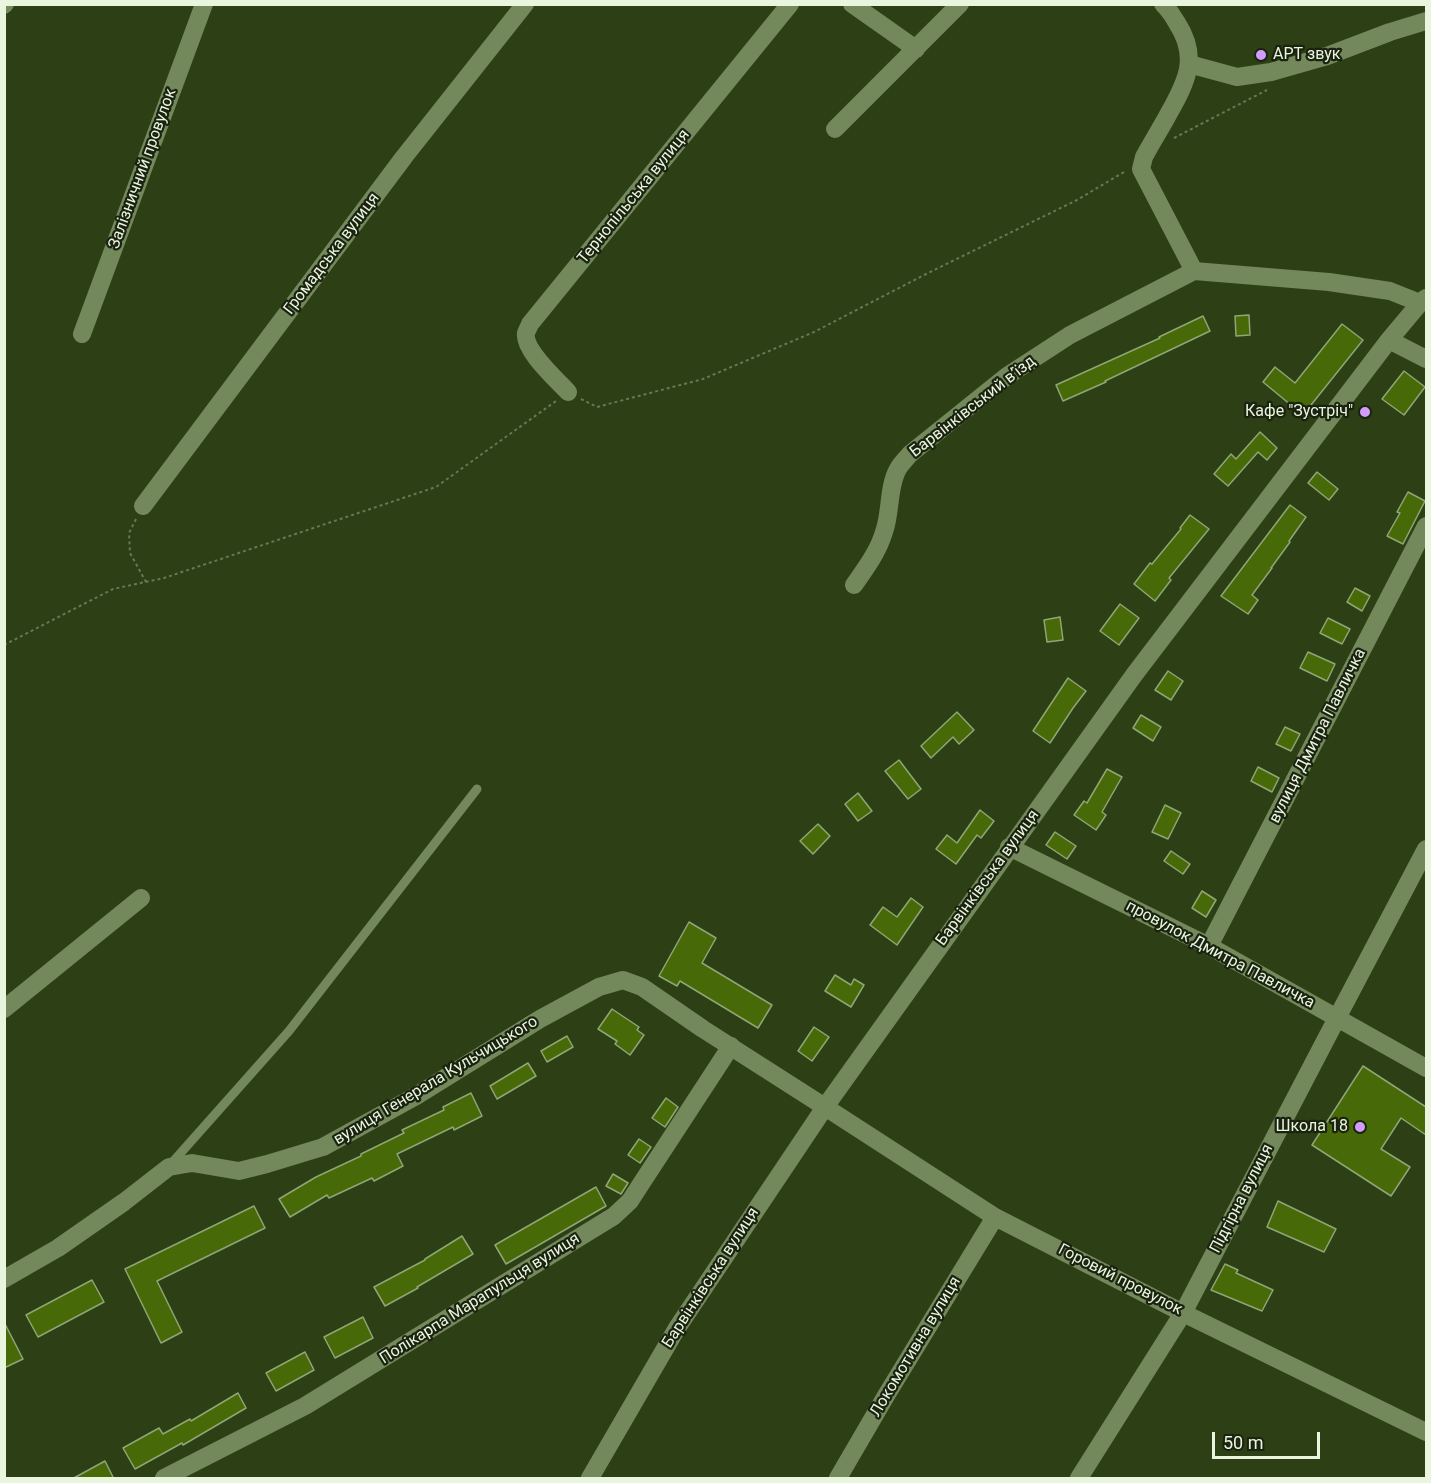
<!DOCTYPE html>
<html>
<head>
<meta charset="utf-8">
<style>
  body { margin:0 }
  #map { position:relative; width:1431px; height:1483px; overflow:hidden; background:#2d3f14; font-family:Roboto,sans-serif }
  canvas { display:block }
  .frame { position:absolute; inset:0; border:6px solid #e9f5dc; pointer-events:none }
  .scale { position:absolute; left:1212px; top:1432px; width:108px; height:27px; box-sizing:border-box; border:3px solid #e9f5dc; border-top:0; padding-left:8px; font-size:18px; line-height:21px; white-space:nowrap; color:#e9f5dc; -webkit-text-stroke:4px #1a2210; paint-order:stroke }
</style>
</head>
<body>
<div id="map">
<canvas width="1431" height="1483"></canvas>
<div class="frame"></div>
<div class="scale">50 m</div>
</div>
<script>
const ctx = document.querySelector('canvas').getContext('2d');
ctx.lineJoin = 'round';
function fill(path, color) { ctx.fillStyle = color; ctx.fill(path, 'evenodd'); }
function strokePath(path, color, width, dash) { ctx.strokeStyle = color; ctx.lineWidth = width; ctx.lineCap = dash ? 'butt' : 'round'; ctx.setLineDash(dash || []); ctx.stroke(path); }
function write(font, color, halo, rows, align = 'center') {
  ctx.font = font + ' Roboto,sans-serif'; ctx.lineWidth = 4.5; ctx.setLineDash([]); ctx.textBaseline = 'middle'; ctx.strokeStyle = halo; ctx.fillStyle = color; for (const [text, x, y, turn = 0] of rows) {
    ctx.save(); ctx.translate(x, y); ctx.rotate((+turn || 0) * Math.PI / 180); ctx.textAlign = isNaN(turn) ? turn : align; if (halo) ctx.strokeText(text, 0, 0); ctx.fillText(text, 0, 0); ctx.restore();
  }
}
const building = new Path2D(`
  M1249,315L1250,335L1236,336L1235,316Z
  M1203,316L1210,331L1105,381L1106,382L1063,401L1056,385L1160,338L1159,337Z
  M1342,324L1363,340L1303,415L1263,382L1275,367L1295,383Z
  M1404,371L1425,387L1404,415L1382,399Z
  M1260,432L1277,448L1267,460L1258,452L1228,486L1214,474L1231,454L1236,459Z
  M1317,472L1338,489L1329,500L1308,483Z
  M1408,492L1425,501L1403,544L1387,536L1400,513L1397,512Z
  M1290,505L1306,517L1289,541L1290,542L1271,568H1272L1252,595L1258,600L1248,614L1221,596Z
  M1190,515L1209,529L1169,578L1171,580L1155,601L1134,584L1150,563L1152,564L1181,529L1180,528Z
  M1355,588L1370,596L1362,611L1347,602Z
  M1120,604L1139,618L1119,645L1100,631Z
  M1060,617L1063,640L1047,642L1044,620Z
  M1328,618L1350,629L1342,644L1320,633Z
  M1308,652L1335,664L1327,681L1300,668Z
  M1168,671L1183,681L1171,700L1155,690Z
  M1068,678L1086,691L1073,708L1050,743L1033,731Z
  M957,712L974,730L959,744L953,737L931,758L921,746Z
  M1141,715L1161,727L1153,741L1133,728Z
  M1285,727L1300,734L1291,751L1276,744Z
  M899,760L921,789L908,799L885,771Z
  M1258,767L1279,778L1272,792L1251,781Z
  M1107,769L1122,777L1102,812L1106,815L1096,830L1074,815L1084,801L1087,803Z
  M858,793L872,811L858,821L845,804Z
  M1165,805L1181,813L1168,839L1152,832Z
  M980,810L994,821L981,838L977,835L956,864L936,849L947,835L957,843Z
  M818,824L830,836L813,854L800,841Z
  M1055,832L1076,846L1067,859L1046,845Z
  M1171,851L1190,864L1183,874L1164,861Z
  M1202,891L1216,900L1206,917L1192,908Z
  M911,898L923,907L897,945L870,925L883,907L897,917Z
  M689,922L716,938L702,963L772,1005L758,1028L680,981L677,986L659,976Z
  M835,975L851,985L854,979L864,985L851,1007L825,991Z
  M612,1009L639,1027L637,1030L644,1035L630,1055L615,1044L617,1041L598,1029Z
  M814,1027L829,1037L812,1061L798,1051Z
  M567,1036L573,1047L547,1062L541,1051Z
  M528,1063L536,1076L497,1099L490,1086Z
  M1363,1066L1426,1107V1135L1401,1118L1381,1149L1410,1167L1391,1196L1312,1145Z
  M471,1093L482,1116L454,1130L453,1127L397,1154L403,1166L374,1181L372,1178L329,1198L327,1195L290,1217L279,1199L316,1177L361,1156V1154L404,1133L402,1130L444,1110L443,1107Z
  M666,1098L678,1107L665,1127L652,1118Z
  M639,1139L651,1147L640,1163L628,1155Z
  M613,1174L628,1183L621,1194L606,1186Z
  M596,1187L606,1206L506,1264L495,1245Z
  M1278,1201L1336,1229L1324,1252L1267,1227Z
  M254,1206L265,1228L157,1281L182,1332L161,1343L125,1269Z
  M462,1236L473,1254L417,1287L418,1288L385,1306L374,1287L425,1260V1259Z
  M1225,1264L1238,1270L1236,1273L1273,1290L1262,1311L1211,1290Z
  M92,1280L104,1302L38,1337L26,1315Z
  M363,1317L373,1338L335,1358L324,1337Z
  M4,1322L23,1359L4,1368Z
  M305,1352L314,1370L276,1391L266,1373Z
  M238,1393L246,1408L183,1445L182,1443L135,1469L123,1448L159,1428L163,1434L190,1419L191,1421Z
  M105,1461L114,1479H72Z`);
fill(building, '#476907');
strokePath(building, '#8fa677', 1.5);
strokePath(new Path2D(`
  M1174,138L1267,90
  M581,399L597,407L703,379L814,332L926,274L1077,200L1124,172
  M136,519L129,533L130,553L146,582
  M4,645L113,589L164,578L436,487L556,401`), '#687853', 2, [3, 3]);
strokePath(new Path2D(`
  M170,1165L289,1031L477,789`), '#73885b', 9);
strokePath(new Path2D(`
  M852,4L916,49
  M1163,4C1169,10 1173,16 1177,23C1199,57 1187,81 1169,113C1161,128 1152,142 1144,157L1141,169L1194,271
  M4,5L5,4
  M1189,64L1237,77L1271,72L1327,56L1390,32L1426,21
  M835,129L960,4
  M82,334L204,4
  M568,392C557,380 523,350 526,333C527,330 529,327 530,324L790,4
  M143,506L404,157L525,4
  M854,585C866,568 878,552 884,532C891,513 888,486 898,469C901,463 906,459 910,454L1007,376L1070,335L1194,271L1329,282L1390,291L1420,303
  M1009,847L1209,946L1426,1068
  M1209,946L1426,526
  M4,1009L141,898
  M825,1107L995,1217L1183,1313L1426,1432
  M164,1478L305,1406L614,1216L630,1201L639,1187L731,1046
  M838,1478L887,1394L995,1217
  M1079,1478L1183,1313L1337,1018L1426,849`), '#73885b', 18);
strokePath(new Path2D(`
  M1389,340L1426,359
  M4,1279L58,1248L124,1202L169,1167L192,1163L239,1171L267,1164L323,1147L416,1096L540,1019L599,987L623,980L642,987L703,1029L825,1107
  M590,1478L677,1328L825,1107L1134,675L1389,340L1420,303L1426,298`), '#73885b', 18);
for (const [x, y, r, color] of [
  [1261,55,6,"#d29dfd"],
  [1365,412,6,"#d29dfd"],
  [1360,1127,6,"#d29dfd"]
]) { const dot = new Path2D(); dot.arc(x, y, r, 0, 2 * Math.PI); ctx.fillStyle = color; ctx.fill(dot); strokePath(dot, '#1a2210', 2); }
write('16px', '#e9f5dc', '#1a2210', [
  ["АРТ звук",1273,55,"left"],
  ["Кафе \"Зустріч\"",1353,412],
  ["Школа 18",1348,1127]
], 'right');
write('16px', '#e9f5dc', '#1a2210', [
  ["Залізничний провулок",143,169,-70],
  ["Тернопільська вулиця",634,197,-51],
  ["Громадська вулиця",332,254,-53],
  ["Барвінківський в’їзд",973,407,-38],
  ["вулиця Дмитра Павличка",1318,736,-63],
  ["Барвінківська вулиця",988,878,-54],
  ["провулок Дмитра Павличка",1220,955,28],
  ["вулиця Генерала Кульчицького",436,1081,-31],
  ["Підгірна вулиця",1242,1199,-63],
  ["Барвінківська вулиця",711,1278,-57],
  ["Горовий провулок",1120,1280,27],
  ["Полікарпа Марапульця вулиця",480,1299,-32],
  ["Локомотивна вулиця",916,1347,-59]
]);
</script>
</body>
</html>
